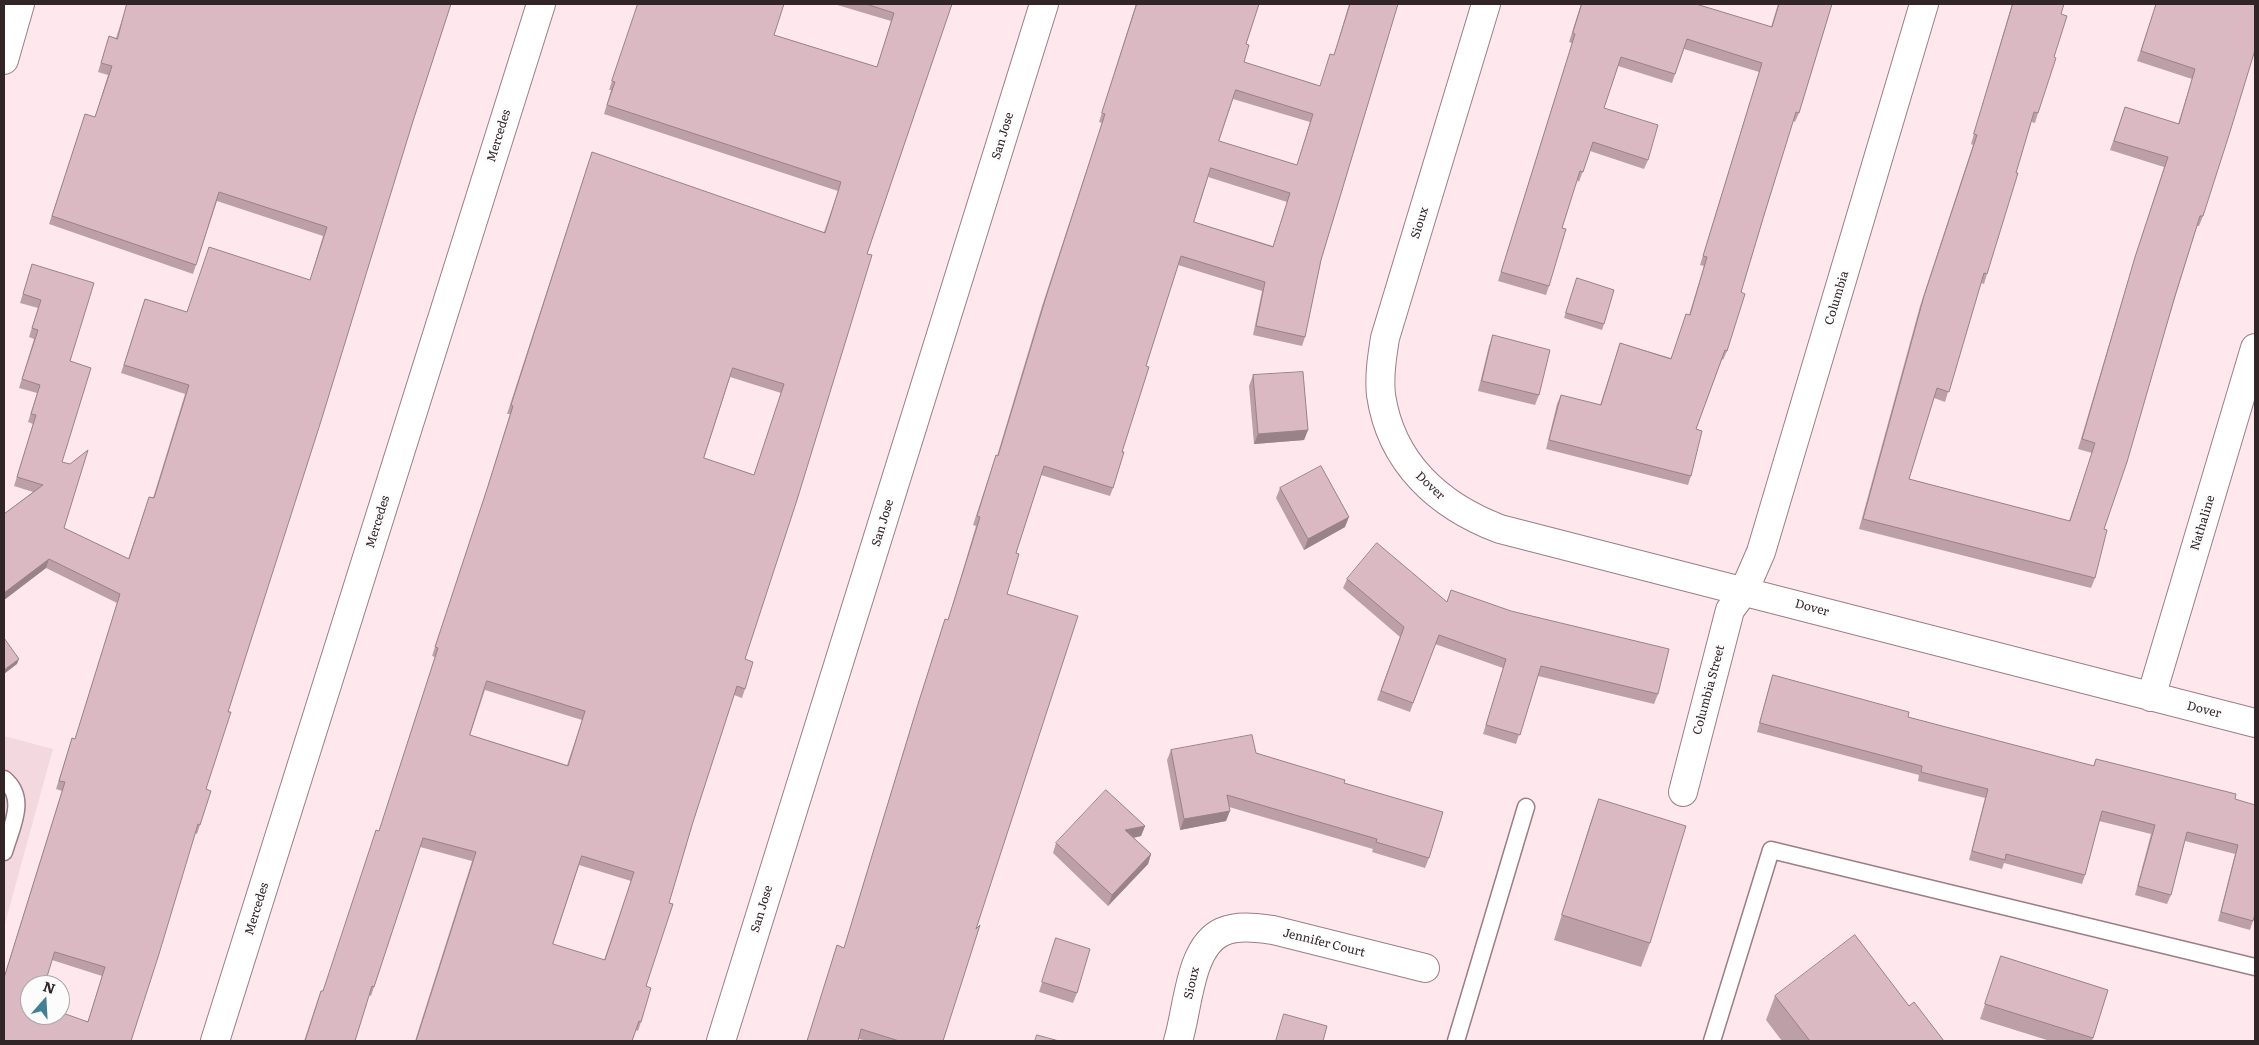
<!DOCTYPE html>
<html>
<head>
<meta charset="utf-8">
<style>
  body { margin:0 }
  #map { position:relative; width:2259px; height:1045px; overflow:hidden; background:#fee8ee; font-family:Literata,serif }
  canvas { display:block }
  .frame { position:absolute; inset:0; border:5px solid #322528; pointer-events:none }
  .north { position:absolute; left:20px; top:975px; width:50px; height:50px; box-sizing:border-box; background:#fcfcfc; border:1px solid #aba6a7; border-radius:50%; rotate:19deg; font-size:14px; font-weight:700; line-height:20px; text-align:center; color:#322528 }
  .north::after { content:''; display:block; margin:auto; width:18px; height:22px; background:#408293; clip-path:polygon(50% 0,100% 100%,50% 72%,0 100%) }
</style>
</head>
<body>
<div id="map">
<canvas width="2259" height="1045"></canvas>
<div class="frame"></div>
<div class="north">N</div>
</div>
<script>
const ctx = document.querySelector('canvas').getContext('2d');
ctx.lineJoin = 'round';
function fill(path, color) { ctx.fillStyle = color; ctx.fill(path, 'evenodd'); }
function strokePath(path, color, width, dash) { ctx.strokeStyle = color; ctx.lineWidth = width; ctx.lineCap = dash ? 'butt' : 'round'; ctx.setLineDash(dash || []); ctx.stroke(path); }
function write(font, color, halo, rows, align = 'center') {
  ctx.font = font + ' Literata,serif'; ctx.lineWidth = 5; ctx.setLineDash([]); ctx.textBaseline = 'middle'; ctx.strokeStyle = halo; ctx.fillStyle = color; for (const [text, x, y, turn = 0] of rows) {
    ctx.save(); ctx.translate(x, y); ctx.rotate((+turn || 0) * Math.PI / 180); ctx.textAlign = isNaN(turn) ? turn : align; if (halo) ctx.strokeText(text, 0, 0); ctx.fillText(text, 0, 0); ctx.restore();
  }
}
fill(new Path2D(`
  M4,736L53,749L4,927Z`), '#f3d9df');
const lane = new Path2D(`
  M4,779C28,799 11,827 4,852
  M1456,1041L1526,807
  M1712,1041L1771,850L2255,967`);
const street = new Path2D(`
  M1486,4L1385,338C1382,357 1379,376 1381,395C1391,463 1439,506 1500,529L2255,723
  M4,60L20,4
  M2151,697L2255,348
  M1683,792L1730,610L1744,591L1761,552L1924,4
  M215,1041L541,4
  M721,1041L1044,4
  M1178,1041C1188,1010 1189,947 1222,932C1238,925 1257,928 1273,930L1425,968`);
strokePath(lane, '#9d7d85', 19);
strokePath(street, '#9d7d85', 30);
strokePath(lane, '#fff', 16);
strokePath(street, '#fff', 28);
fill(new Path2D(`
  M127,4H451L413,121L228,712L206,789L200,825L197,834L195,833L131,1041H4V977L62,791L56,789L72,738L75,739L117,603L46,568L4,600V514L33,492L14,486L33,424L28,422L37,393L19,388L34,339L29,337L38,308L20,303L32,264L70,361L62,462L64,528L128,559L149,497L153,498L185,394L121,373L145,299L187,312L310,280L323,236L217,201L193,274L49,224L85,114L95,117L108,75L98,72L109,36L116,38ZM52,960L102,976L88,1021L30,1015Z
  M638,4L774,35L877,67L891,21L834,4H952L867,254L745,659V689L742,698L734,695L693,822L669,903L646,986L641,1022L638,1031L636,1030L632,1041H415L472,861L420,847L374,987L371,996L369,995L355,1041H304L318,999L321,991H323L379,831L435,657L432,656L485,495L510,414H507L589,161L824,232L838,191L604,114L611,90H609ZM730,377L781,393L754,475L704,458ZM485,690L582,720L567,765L470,735ZM579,865L631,881L604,960L553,944Z
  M1136,4H1259L1246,44L1244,62L1320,86L1334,55L1349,4H1398L1321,260L1305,337L1302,346L1253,335L1262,291L1178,265L1146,366L1122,452L1113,488L1110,496L1041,475L1016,553L1007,594L976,929L943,1041H867L859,1039L858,1041H807L837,945L844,948L916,710L942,628L948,620L976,526L973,525L993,464L996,455L997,456L1042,306L1102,123L1099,122ZM1233,99L1310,122L1297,165L1219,141ZM1208,177L1287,202L1273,246L1194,222Z
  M1581,4H1696L1771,27L1778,4H1832L1799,113L1795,122L1793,121L1765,212L1741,292L1727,351L1723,360L1722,359L1696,429L1691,476L1688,485L1546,449L1557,404L1561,395L1600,405L1620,343L1671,358L1689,315L1704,266L1700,265L1759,72L1684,49L1672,83L1618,66L1604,108L1648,160L1644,169L1590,151L1579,182L1577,180L1562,228L1549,286L1546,295L1498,281L1572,43L1569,42Z
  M2012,4H2064L2061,14L2038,113L2035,123L2031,122L2016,173L1987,274L1984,284L1981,283L1945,402L1934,398L1909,479L2069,521L2092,453L2078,449L2132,267L2164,167L2110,150L2125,107L2178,124L2192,79L2137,61L2156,4H2255L2203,216L2199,226H2197L2104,529L2095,578L2091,588L1859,529L1920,306L1973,145L1971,144Z
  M1577,278L1604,324L1602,330L1564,318Z
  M1493,335L1539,395L1535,405L1478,391L1489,346Z
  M1253,375L1308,430L1304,440L1254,444L1249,386Z
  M1280,488L1345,527L1304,550L1276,498Z
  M1347,579L1447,602L1658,694L1654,704L1538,676L1516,744L1483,734L1503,668L1435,644L1410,712L1377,700L1400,637L1343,588Z
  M1773,675L1908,717L2093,766L2096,759L2235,799L2253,921L2250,930L2218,921L2235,854L2185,841L2171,895L2167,904L2135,895L2151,834L2099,821L2085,875L2082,884L2004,863L2002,869L1969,860L1985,798L1918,781L1919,775L1757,732L1770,684Z
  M1171,750L1256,753L1344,783L1429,858L1425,868L1372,852L1373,849L1229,807L1226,821L1180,830L1167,760Z
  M1599,799L1650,943L1641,967L1554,940L1590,824Z
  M1145,826L1141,836L1134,838L1151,854L1148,864L1108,906L1053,853L1056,843Z
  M1056,938L1077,993L1073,1003L1039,992Z
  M2001,956L2108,990L2092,1041H2050L1980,1019Z
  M1775,996L1909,1006L1944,1041H1782L1766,1020Z`), '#bc9fa7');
fill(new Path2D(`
  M1308,430L1304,440L1254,444L1258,434Z
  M1349,517L1345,527L1304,550L1308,539Z
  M49,559L46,568L4,600V593Z
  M19,659L17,664L4,674V670Z
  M1230,811L1226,821L1180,830L1184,819Z
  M1145,826L1141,836L1121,840L1125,830Z
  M1151,854L1148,864L1108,906L1112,895Z`), '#998288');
const building = new Path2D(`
  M127,4H451L413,121L321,421L228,712H231L206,789L211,791L200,825L198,824L159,954L131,1041H4V978L65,782L59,781L72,738L75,739L120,594L49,559L4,593V514L43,485L17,477L36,415L31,414L40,385L22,379L38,330L32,328L41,300L23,294L32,264L94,283L70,361L91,368L62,462L70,464L88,450L64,528L129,559L149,497L154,498L189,385L124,365L145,299L187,312L209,247L310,280L327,227L219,192L196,265L52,216L85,114L95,117L112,66L101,63L109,36L117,39ZM55,952L105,967L88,1022L60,1012V1015H30V985H44Z
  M638,4H784L774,35L877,67L894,13L866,4H952L867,254L872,255L797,500L745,659L753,662L745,689L737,686L693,822L669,903L673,904L646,986L651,988L641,1022L639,1021L632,1041H416L476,852L423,838L374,987L372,986L355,1041H305L321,991H323L376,830L379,831L438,648L435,647L488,486L513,406L511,405L592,152L825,233L841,182L607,105L615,82L612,81ZM733,368L784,384L754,475L704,458ZM487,681L585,711L568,766L470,735ZM582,856L634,872L605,960L553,944Z
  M1137,4H1259L1246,44L1249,45L1244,62L1320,86L1330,54L1334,55L1350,4H1398L1321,260L1305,337L1256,326L1265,282L1181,256L1146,366L1149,367L1122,452H1124L1113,488L1044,466L1016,553L1019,554L1007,594L1078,616L976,929L980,925L943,1041H899L861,1029L858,1041H807L837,945L844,948L919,701L945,619L948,620L980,517L977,516L996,455L998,456L1046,297L1105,114L1102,113ZM1236,90L1313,114L1297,165L1219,141ZM1211,168L1290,193L1273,247L1194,222Z
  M1582,4H1696L1772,27L1779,4H1832L1799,113L1796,112L1765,212L1741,292L1745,294L1727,351L1725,350L1696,429L1702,431L1691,476L1549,440L1561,395L1601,405L1620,343L1671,359L1686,314L1690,315L1707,257L1703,256L1762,63L1687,39L1675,74L1621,57L1604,108L1658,125L1648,160L1593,142L1583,172L1580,171L1562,228L1566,229L1549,286L1501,272L1575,34L1573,33Z
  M2013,4H2064L2061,14L2067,16L2054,57L2056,58L2038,113L2034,112L2016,173H2018L1987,274L1984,273L1949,392L1937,388L1909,479L2070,521L2095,443L2082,439L2135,257L2168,157L2114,141L2125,107L2179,124L2195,69L2141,51L2156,4H2255V50L2229,135L2203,216H2200L2175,296L2127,462L2104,529L2107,530L2095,578L1863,519L1924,296L1977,135L1974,134Z
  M1577,278L1614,290L1604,324L1566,313Z
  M1493,335L1550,350L1539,395L1482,381Z
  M1303,372L1308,430L1258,434L1253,375Z
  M1321,466L1349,517L1308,539L1280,488Z
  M1377,543L1447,602L1451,590L1511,611L1669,649L1658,694L1541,666L1520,735L1486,725L1506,659L1439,635L1413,703L1381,691L1404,627L1347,579Z
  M4,638L19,659L4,670Z
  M1773,675L1909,712L1908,717L2094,766L2096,759L2236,794L2235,799L2255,805V914L2253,921L2221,912L2238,845L2187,832L2171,895L2138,886L2155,825L2102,811L2085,875L2006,854L2005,860L1972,851L1988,789L1921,772L1922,766L1760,723Z
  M1252,735L1256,753L1345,780L1344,783L1443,812L1429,858L1376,842L1377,839L1227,795L1230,811L1184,819L1171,750Z
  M1106,790L1145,826L1125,830L1151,854L1112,895L1056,843Z
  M1599,799L1686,826L1650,943L1562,915Z
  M1855,935L1909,1006L1914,1002L1944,1041H1810L1775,996Z
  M1056,938L1090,949L1077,993L1042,982Z
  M2001,956L2108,990L2093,1038L1985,1004Z
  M1284,1014L1327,1026L1323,1041H1276Z
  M1037,1035L1059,1041H1035Z`);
fill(building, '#dbb9c2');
strokePath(building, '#998288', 1);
write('12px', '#322528', '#fcfcfc', [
  ["Mercedes",499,136,-73],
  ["San Jose",1003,136,-73],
  ["Sioux",1420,223,-73],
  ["Columbia",1837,298,-73],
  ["Dover",1430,486,43],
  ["Mercedes",378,522,-73],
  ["San Jose",883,523,-73],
  ["Nathaline",2203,523,-73],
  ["Dover",1812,608,15],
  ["Columbia Street",1709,690,-75],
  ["Dover",2204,710,14],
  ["Mercedes",257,909,-73],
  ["San Jose",762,909,-73],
  ["Jennifer Court",1324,943,14],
  ["Sioux",1192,983,-77]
]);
</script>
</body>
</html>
